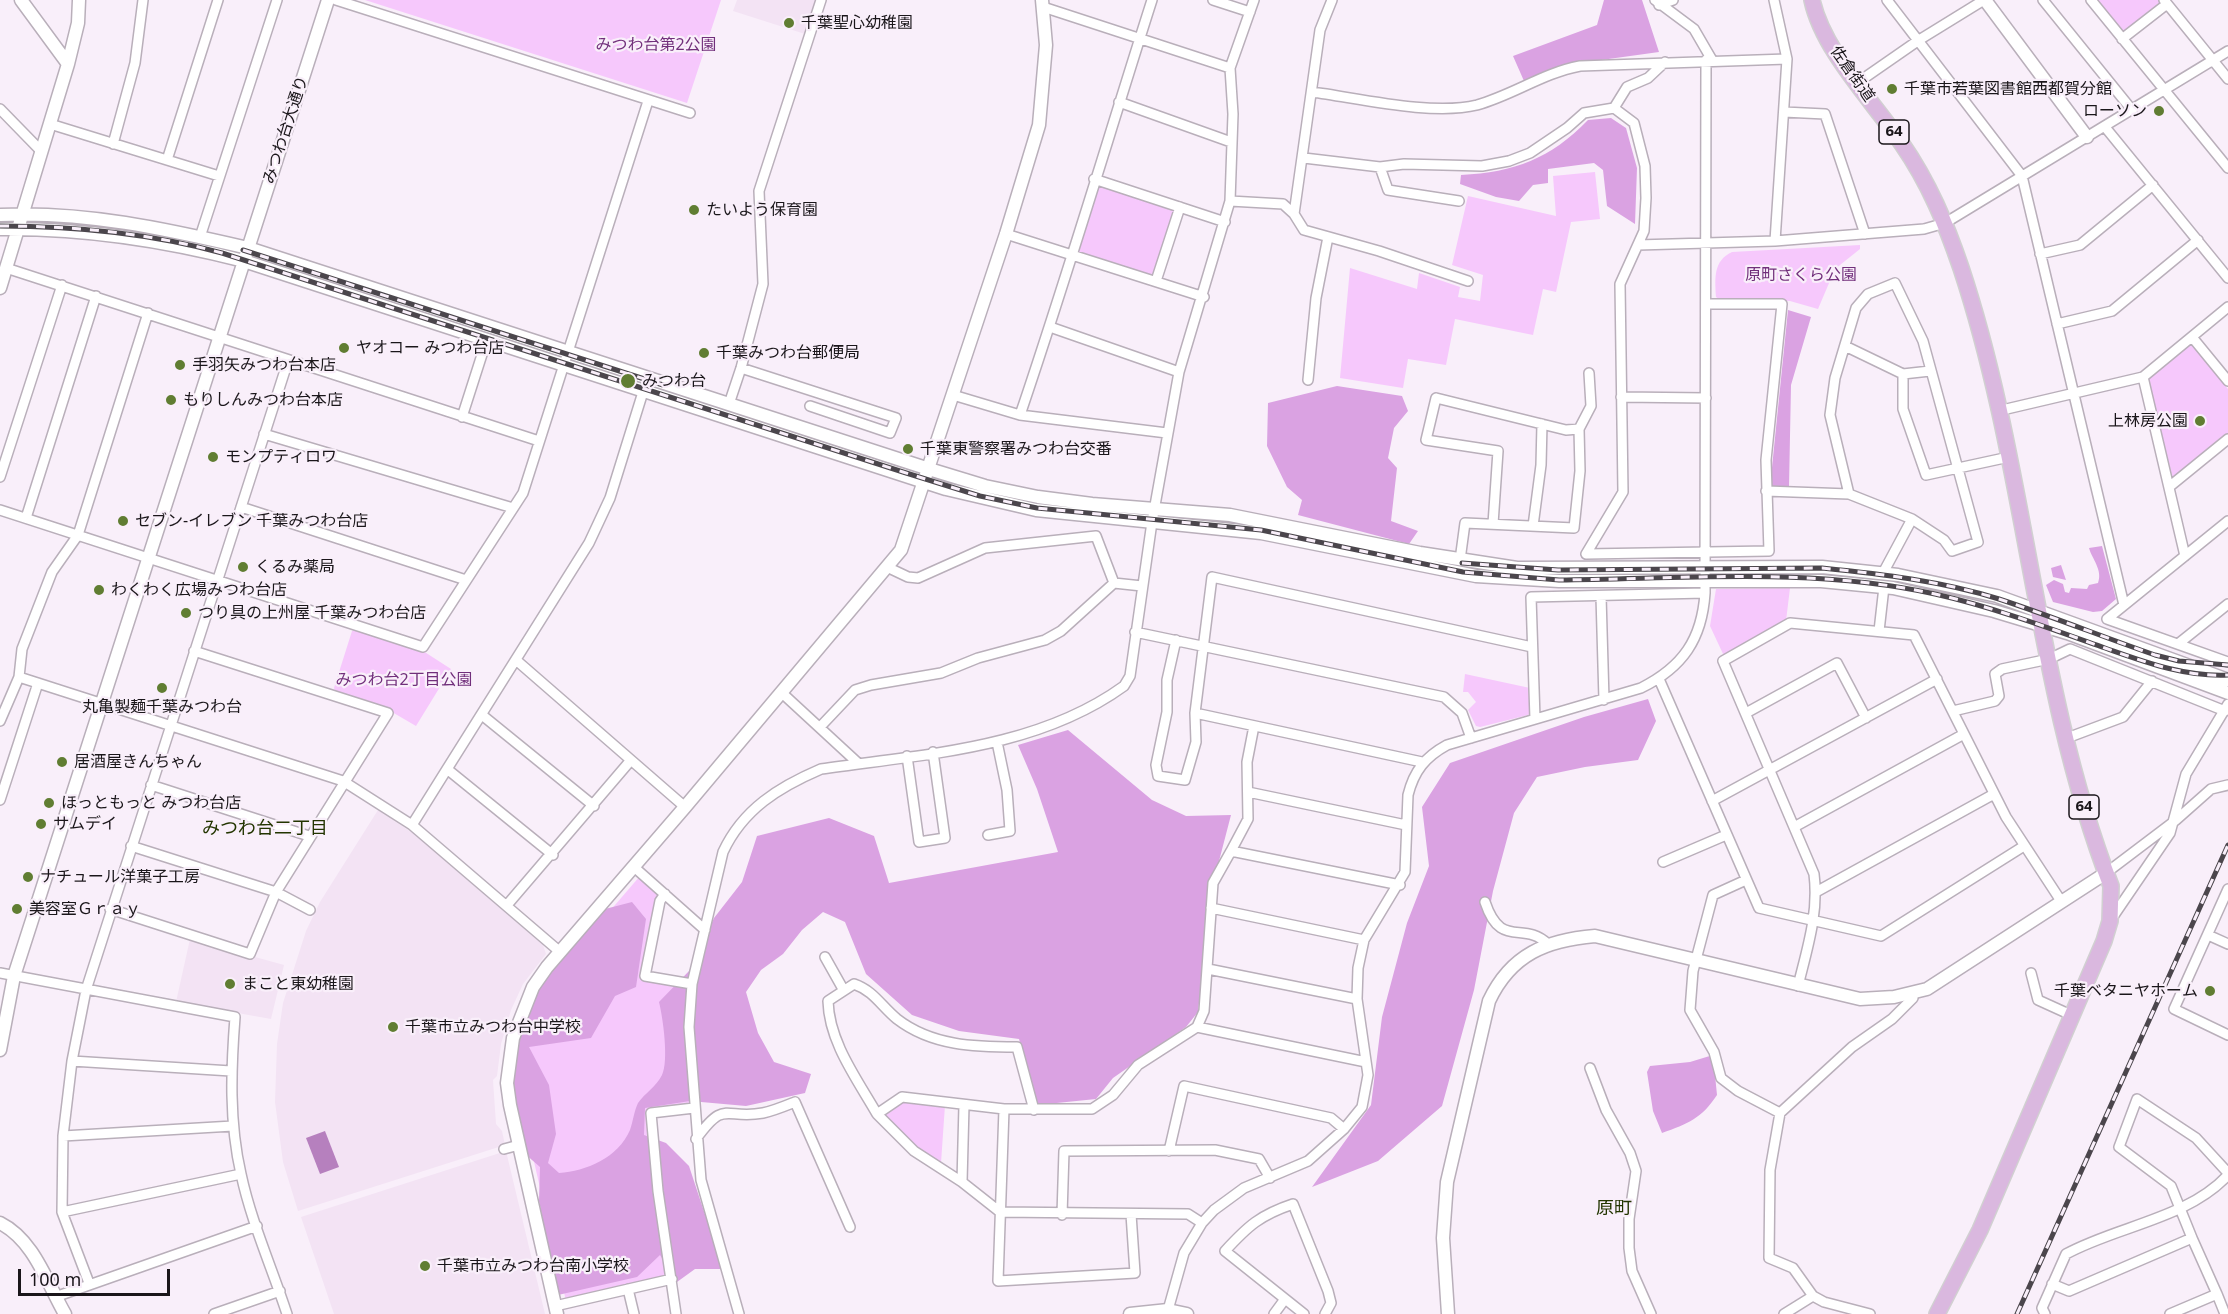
<!DOCTYPE html>
<html>
<head>
<meta charset="utf-8">
<style>
  body { margin:0 }
  #map { position:relative; width:2228px; height:1314px; overflow:hidden; background:#f9effa; font-family:"Noto Sans",sans-serif }
  canvas { display:block }
  .scale { position:absolute; left:18px; top:1269px; width:152px; height:27px; box-sizing:border-box; border:3px solid #1a161a; border-top:0; padding-left:8px; font-size:18px; line-height:21px; white-space:nowrap; color:#1a161a; -webkit-text-stroke:4px #f9effa; paint-order:stroke }
</style>
</head>
<body>
<div id="map">
<canvas width="2228" height="1314"></canvas>
<div class="scale">100 m</div>
</div>
<script>
const ctx = document.querySelector('canvas').getContext('2d');
ctx.lineJoin = 'round';
function fill(path, color) { ctx.fillStyle = color; ctx.fill(path, 'evenodd'); }
function strokePath(path, color, width, dash) { ctx.strokeStyle = color; ctx.lineWidth = width; ctx.lineCap = dash ? 'butt' : 'round'; ctx.setLineDash(dash || []); ctx.stroke(path); }
function write(font, color, halo, rows, align = 'center') {
  ctx.font = font + ' "Noto Sans","Noto Sans JP",sans-serif'; ctx.lineWidth = 4.5; ctx.setLineDash([]); ctx.textBaseline = 'middle'; ctx.strokeStyle = halo; ctx.fillStyle = color; for (const [text, x, y, turn = 0] of rows) {
    ctx.save(); ctx.translate(x, y); ctx.rotate((+turn || 0) * Math.PI / 180); ctx.textAlign = isNaN(turn) ? turn : align; if (halo) ctx.strokeText(text, 0, 0); ctx.fillText(text, 0, 0); ctx.restore();
  }
}
fill(new Path2D(`
  M737,0H816L805,34L733,11Z
  M378,810L414,834L543,945L546,954L523,984L511,1010L501,1044L497,1076L493,1080L496,1124L502,1131L505,1145L298,1211L283,1162L275,1102L277,1044L283,1003L306,931L320,902Z
  M190,939L284,965L271,1019L176,1002Z
  M506,1151L545,1314H334L301,1217Z`), '#f3e3f4');
fill(new Path2D(`
  M365,0H721L687,103Z
  M2097,0H2158L2160,2L2158,7L2127,32H2123Z
  M1595,172L1600,219L1571,222L1556,292L1543,289L1533,335L1455,319L1446,365L1408,359L1403,388L1340,378L1350,268L1417,289L1419,273L1460,287L1458,297L1480,301L1483,275L1452,265L1468,196L1556,216L1553,176Z
  M1102,186L1173,210L1175,215L1155,274L1151,277L1078,254L1076,250L1094,190Z
  M1860,245V249L1835,269L1818,309L1790,301L1720,300L1716,297C1715,278 1713,261 1732,252Z
  M2191,344L2228,389V436L2173,480L2148,378Z
  M1790,588L1786,621L1724,656L1710,626L1716,589Z
  M356,629L420,649L451,669L416,726L392,712L336,693L334,688L352,631Z
  M1465,674L1530,688L1531,712L1528,715L1480,727L1476,726L1468,710L1476,702L1468,692H1463Z
  M640,876L660,894L643,978L688,988L691,1106L649,1109L669,1277L566,1301L521,1105L526,1032L559,970Z
  M905,1101L945,1105L941,1163L914,1149L884,1118L886,1114Z`), '#f6c8fc');
fill(new Path2D(`
  M1604,0H1642L1659,52L1558,66L1524,81L1513,56L1597,25Z
  M1611,118L1626,128L1637,168L1635,224L1607,206L1603,170L1594,163L1548,169V183L1533,185L1519,201L1496,197L1460,184L1461,175C1515,172 1550,159 1588,120Z
  M1788,310L1811,317L1791,385L1789,487H1770Z
  M1337,386L1402,396L1408,411L1394,428L1388,458L1397,468L1391,521L1418,531L1409,544L1298,515L1302,500L1287,487L1267,446L1268,403Z
  M2102,546L2116,599L2102,611L2093,612L2053,602L2046,585L2054,580L2063,584L2065,592L2069,593L2071,588L2087,589L2089,585L2098,583C2103,570 2092,559 2089,548Z
  M2061,565L2066,580L2053,577L2051,568Z
  M1648,699L1656,721L1638,760L1585,767L1537,777L1514,813L1493,891L1474,990L1442,1106L1378,1161L1312,1187L1371,1105L1382,1017L1407,923L1429,866L1422,807L1450,763L1584,717Z
  M1068,730L1152,800L1186,816L1231,815L1212,888L1198,1012L1186,1027L1113,1078L1096,1099L1037,1105L1019,1039L959,1031L912,1015L866,974L845,922L823,912L802,930L783,954L761,970L746,992L758,1033L774,1062L811,1074L805,1093L746,1106L690,1101L645,1108L644,1135L666,1143L689,1166L723,1269H695L677,1282L660,1255L637,1277L558,1295L539,1201L540,1167L524,1153L513,1089L519,1032L546,974L605,909L632,902L646,919L636,987L615,996L591,1038L529,1047L549,1085L556,1134L548,1163L559,1173C586,1171 618,1158 630,1130C633,1122 634,1111 638,1103C645,1093 656,1087 662,1075C669,1061 663,1018 659,1002L689,971L714,918L742,882L757,836L829,818L874,836L889,883L1058,852L1037,789L1018,745Z
  M1713,1055L1717,1095C1702,1118 1688,1124 1662,1133L1653,1111L1647,1072L1650,1066L1690,1062Z`), '#daa2e2');
fill(new Path2D(`
  M325,1131L339,1167L320,1174L306,1138Z`), '#b680be');
const minor = new Path2D(`
  M336,0L690,113
  M1213,0L1250,12
  M1655,0L1694,29L1712,60
  M1774,0L1787,59L1775,241
  M1887,0L2022,176L2124,605
  M2043,0L2132,110
  M2091,0L2228,168
  M2164,0L2228,79
  M1659,5L1673,0
  M1043,7L1230,68
  M2122,39L2167,4
  M1665,62L1648,78L1627,87L1614,108L1634,123L1645,166L1646,198L1644,231L1620,284L1623,492L1586,554L1769,551L1766,460L1782,304H1706
  M1857,83L1919,40L1984,0
  M1312,92C1358,98 1432,116 1477,105C1513,95 1543,73 1580,66L1787,59
  M1119,102L1231,142
  M0,109L42,152
  M1784,112L1825,114L1865,234
  M50,124L219,176
  M2105,127L2228,278
  M113,144L135,63L143,0
  M1304,158L1380,167L1404,164L1482,166L1509,161L1530,153L1567,128L1584,113L1614,108
  M167,160L218,0
  M1380,167L1388,190L1459,201
  M1094,179L1225,222
  M1230,201L1233,114L1230,68L1254,0
  M1294,214L1304,230L1379,251L1468,281
  M1006,234L1204,297
  M200,237L277,0
  M1638,245L1775,241L1924,229L1945,223L2228,51
  M2040,254L2080,245L2153,185
  M6,268L539,441
  M1156,281L1180,207
  M2057,324L2112,311L2198,240
  M1050,327L1179,372
  M2192,337L2228,381
  M1845,346L1903,374L1930,371
  M741,368L896,418L890,433L810,406
  M1903,374V409L1926,475L2009,457
  M2143,377L2185,556
  M1308,380L1316,298L1328,237
  M953,395L1020,415L1167,433
  M1621,397L1706,398
  M729,404L741,368L763,284L759,191L821,0
  M1998,411L2143,377L2228,307
  M1020,415C1067,277 1108,138 1152,0
  M462,417L487,339
  M264,434L513,508
  M0,477L62,285
  M2169,487L2228,439
  M1766,491L1849,494L1912,519L1944,540L1952,551L1978,542L1923,341L1895,283L1868,294L1856,308L1835,378L1830,415L1849,494
  M241,507L466,580
  M0,510L423,647L523,493L648,101
  M26,518L96,296
  M1493,524L1498,451L1426,440L1436,398L1566,430L1579,429
  M1533,526L1541,465L1542,424
  M1460,560L1465,523L1574,528L1580,471L1579,429L1591,406L1589,373
  M889,568L908,577L918,578L985,548L1096,536L1114,583
  M1883,573L1912,519
  M1601,596L1604,700
  M2107,619L2228,521
  M2107,619L2228,662
  M1879,631L1884,587
  M1135,632L1444,697L1462,713L1471,738
  M1176,640L1167,680V712L1156,765L1158,776L1185,780L1196,742L1195,713L1212,577L1532,647
  M2178,644L2228,604
  M516,660L685,807
  M19,677L343,781L412,825L559,951
  M1659,679L1759,908L1881,936L2024,846
  M782,693L859,764
  M1953,711L1995,701L1999,696L1995,674L2002,669L2049,659L2070,649L2225,711
  M1195,713L1422,762
  M1746,713L1837,663L1866,718
  M482,715L594,806
  M1535,719L1531,597L1705,593
  M0,721L19,677L22,649L52,572L78,535L148,313
  M1254,726L1247,762L1248,819L1231,851L1400,885
  M820,727L855,690L871,685L941,673L978,658L1045,640L1061,631L1114,583L1142,586
  M2067,738L2123,717L2152,681
  M907,756L919,842L945,838L933,752
  M151,785L309,836
  M1248,792L1406,825
  M0,800L38,683
  M1712,801L1937,679
  M412,825L447,769
  M1796,826L1964,734
  M988,835L1010,831L1007,790L997,742
  M131,846L276,892L310,910
  M553,855L447,769L589,543L610,498L643,392
  M1663,862L1726,835
  M634,867L705,930
  M2106,873L2176,820L2211,789L2228,785
  M1746,880L1713,895L1693,971L1690,1010L1714,1052L1721,1078L1738,1091L1780,1113
  M2228,889L2174,1009L2228,1035
  M1816,892L1994,794
  M665,894L660,901L645,976L692,984
  M1485,902C1501,950 1523,920 1548,944
  M507,905L631,760
  M1211,908L1364,940
  M110,909L250,954L276,892L388,713L194,651
  M2110,921L2170,833L2186,774L2228,704
  M2208,935L2228,944
  M825,957L843,989
  M1208,969L1357,999
  M0,973L235,1017C231,1069 229,1122 241,1174C251,1221 272,1268 287,1314
  M2031,973L2038,1000L2071,1015
  M1798,986C1807,949 1819,913 1814,874L1723,661L1790,623L1914,635L2006,817L2061,901
  M1197,1027L1366,1062
  M72,1061L231,1071
  M1590,1068L1606,1110L1630,1153L1636,1171L1629,1219V1248L1632,1271L1651,1314
  M964,1105L962,1182L1000,1212L1188,1214L1202,1223
  M1004,1109L998,1281L1135,1273L1131,1214
  M1034,1110L1017,1047C975,1047 932,1046 897,1019C881,1006 874,991 854,984L828,1001C829,1042 857,1079 877,1114L902,1097L1004,1109H1092L1113,1095L1138,1065L1197,1027L1204,1011L1213,883L1231,851
  M877,1114L914,1151L962,1182
  M63,1136L233,1126
  M696,1139C726,1098 724,1120 763,1113C773,1111 785,1106 795,1102L850,1227
  M504,1149L519,1145
  M1169,1151L1184,1086L1331,1118L1344,1129
  M62,1212L241,1174
  M1062,1215L1064,1151L1215,1150L1259,1159L1270,1178
  M89,1283L62,1212L63,1136L72,1061L86,990L288,361
  M2052,1284L2069,1291L2192,1238L2171,1186L2119,1147L2137,1099L2196,1138L2228,1173
  M628,1289L634,1314
  M2217,1294L2225,1314
  M55,1297L257,1226
  M555,1306L672,1279
  M1168,1310L1184,1253L1202,1223L1214,1210L1244,1188L1308,1161L1344,1129L1362,1107L1368,1075L1357,999L1358,968L1364,940L1405,872L1408,795C1414,771 1425,757 1447,745L1641,688C1683,667 1702,639 1705,593L1706,60
  M214,1314L280,1291
  M676,1314L658,1191L651,1113L694,1108
  M739,1314L701,1180L689,1027L692,984L723,852C743,809 779,787 821,769C924,754 1037,749 1124,686L1130,676L1152,522L1179,372L1230,201L1283,204L1294,214L1320,30L1332,0
  M1274,1314L1285,1299
  M1304,1314L1225,1251C1248,1226 1260,1215 1293,1204L1328,1291L1331,1303L1325,1314
  M1784,1314L1813,1296
  M1870,1314L1824,1302L1813,1296L1793,1268L1769,1258L1770,1170L1780,1113L1852,1047L1892,1019L1913,998V993
  M2045,1314L2042,1308L2066,1254C2117,1226 2187,1219 2228,1175
  M2170,1314L2217,1294L2192,1238`);
const tertiary = new Path2D(`
  M21,0L68,64
  M1985,0L2087,137
  M0,215C85,211 166,229 248,248L929,469L985,486L1038,497L1092,504L1230,515L1420,553L1517,568L1822,567L1898,575L1997,596L2228,680
  M0,229C84,228 163,240 244,261L946,489L1036,510L1261,533L1476,576L1559,581H1821L1893,588L1994,611L2067,633L2228,693
  M0,288L68,64L78,23L79,0
  M0,1050L14,976L328,0
  M0,1223C34,1240 47,1283 65,1314
  M557,1314L510,1105L507,1083L513,1038L533,987L547,967L685,807L901,550L1006,234L1039,125L1046,45L1042,0
  M1130,1314L1168,1310L1187,1314
  M1448,1314L1443,1238L1447,1182L1489,1001C1511,954 1547,940 1595,936L1860,999L1894,997L1927,989L2106,873`);
const primary = new Path2D(`
  M1812,0C1823,51 1873,101 1902,144C1929,183 1946,224 1961,268C2028,470 2034,687 2111,886L2110,921L2104,941L1980,1230L1937,1314`);
strokePath(minor, '#b9afba', 12);
strokePath(tertiary, '#b9afba', 15);
strokePath(primary, '#d1d0d1', 18);
strokePath(minor, '#fff', 9);
strokePath(tertiary, '#fff', 12);
strokePath(primary, '#dab8df', 15);
const rail = new Path2D(`
  M0,226C76,226 149,233 222,253L903,472L980,496L1037,508L1261,530L1463,572L1559,580C1684,579 1813,567 1935,594C1993,607 2049,628 2105,648C2145,662 2184,677 2228,675
  M243,250L663,385
  M1462,563L1558,570L1822,568C1881,574 1942,581 1999,599C2051,616 2103,637 2155,655L2179,661L2228,665
  M2017,1314L2228,845`);
strokePath(rail, '#4b464c', 5);
strokePath(rail, '#f9effa', 3, [9]);
for (const [x, y, r, color] of [
  [789,23,6,"#607d32"],
  [1892,89,6,"#607d32"],
  [2159,111,6,"#607d32"],
  [694,210,6,"#607d32"],
  [344,348,6,"#607d32"],
  [704,353,6,"#607d32"],
  [180,365,6,"#607d32"],
  [628,381,8,"#607d32"],
  [171,400,6,"#607d32"],
  [2200,421,6,"#607d32"],
  [908,449,6,"#607d32"],
  [213,457,6,"#607d32"],
  [123,521,6,"#607d32"],
  [243,567,6,"#607d32"],
  [99,590,6,"#607d32"],
  [186,613,6,"#607d32"],
  [162,688,6,"#607d32"],
  [62,762,6,"#607d32"],
  [49,803,6,"#607d32"],
  [41,824,6,"#607d32"],
  [28,877,6,"#607d32"],
  [17,909,6,"#607d32"],
  [230,984,6,"#607d32"],
  [2210,991,6,"#607d32"],
  [393,1027,6,"#607d32"],
  [425,1266,6,"#607d32"]
]) { const dot = new Path2D(); dot.arc(x, y, r, 0, 2 * Math.PI); ctx.fillStyle = color; ctx.fill(dot); strokePath(dot, '#f9effa', 2); }
for (const [x, y, w] of [
  [1894,132,30],
  [2084,807,30]
]) { const box = new Path2D(); box.roundRect(x - w / 2, y - 12, w, 24, 4.5); ctx.fillStyle = '#f9effa'; ctx.fill(box); strokePath(box, '#1a161a', 1.5); }
write('bold 15px', '#1a161a', null, [
  ["64",1894,132],
  ["64",2084,807]
]);
write('16px', '#1a161a', '#f9effa', [
  ["千葉聖心幼稚園",801,23],
  ["千葉市若葉図書館西都賀分館",1904,89],
  ["ローソン",2147,111,"right"],
  ["たいよう保育園",706,210],
  ["ヤオコー みつわ台店",356,348],
  ["千葉みつわ台郵便局",716,353],
  ["手羽矢みつわ台本店",192,365],
  ["みつわ台",642,381],
  ["もりしんみつわ台本店",183,400],
  ["上林房公園",2188,421,"right"],
  ["千葉東警察署みつわ台交番",920,449],
  ["モンプティロワ",225,457],
  ["セブン-イレブン 千葉みつわ台店",135,521],
  ["くるみ薬局",255,567],
  ["わくわく広場みつわ台店",111,590],
  ["つり具の上州屋 千葉みつわ台店",198,613],
  ["丸亀製麺千葉みつわ台",162,707,"center"],
  ["居酒屋きんちゃん",74,762],
  ["ほっともっと みつわ台店",61,803],
  ["サムデイ",53,824],
  ["ナチュール洋菓子工房",40,877],
  ["美容室Ｇｒａｙ",29,909],
  ["まこと東幼稚園",242,984],
  ["千葉ベタニヤホーム",2198,991,"right"],
  ["千葉市立みつわ台中学校",405,1027],
  ["千葉市立みつわ台南小学校",437,1266]
], 'left');
write('16px', '#712f7b', '#f9effa', [
  ["みつわ台第2公園",656,45],
  ["原町さくら公園",1801,275],
  ["みつわ台2丁目公園",404,680]
]);
write('16px', '#1a161a', '#f9effa', [
  ["佐倉街道",1852,74,55],
  ["みつわ台大通り",286,130,-72]
]);
write('18px', '#233500', '#f9effa', [
  ["みつわ台二丁目",265,829],
  ["原町",1614,1209]
]);
</script>
</body>
</html>
